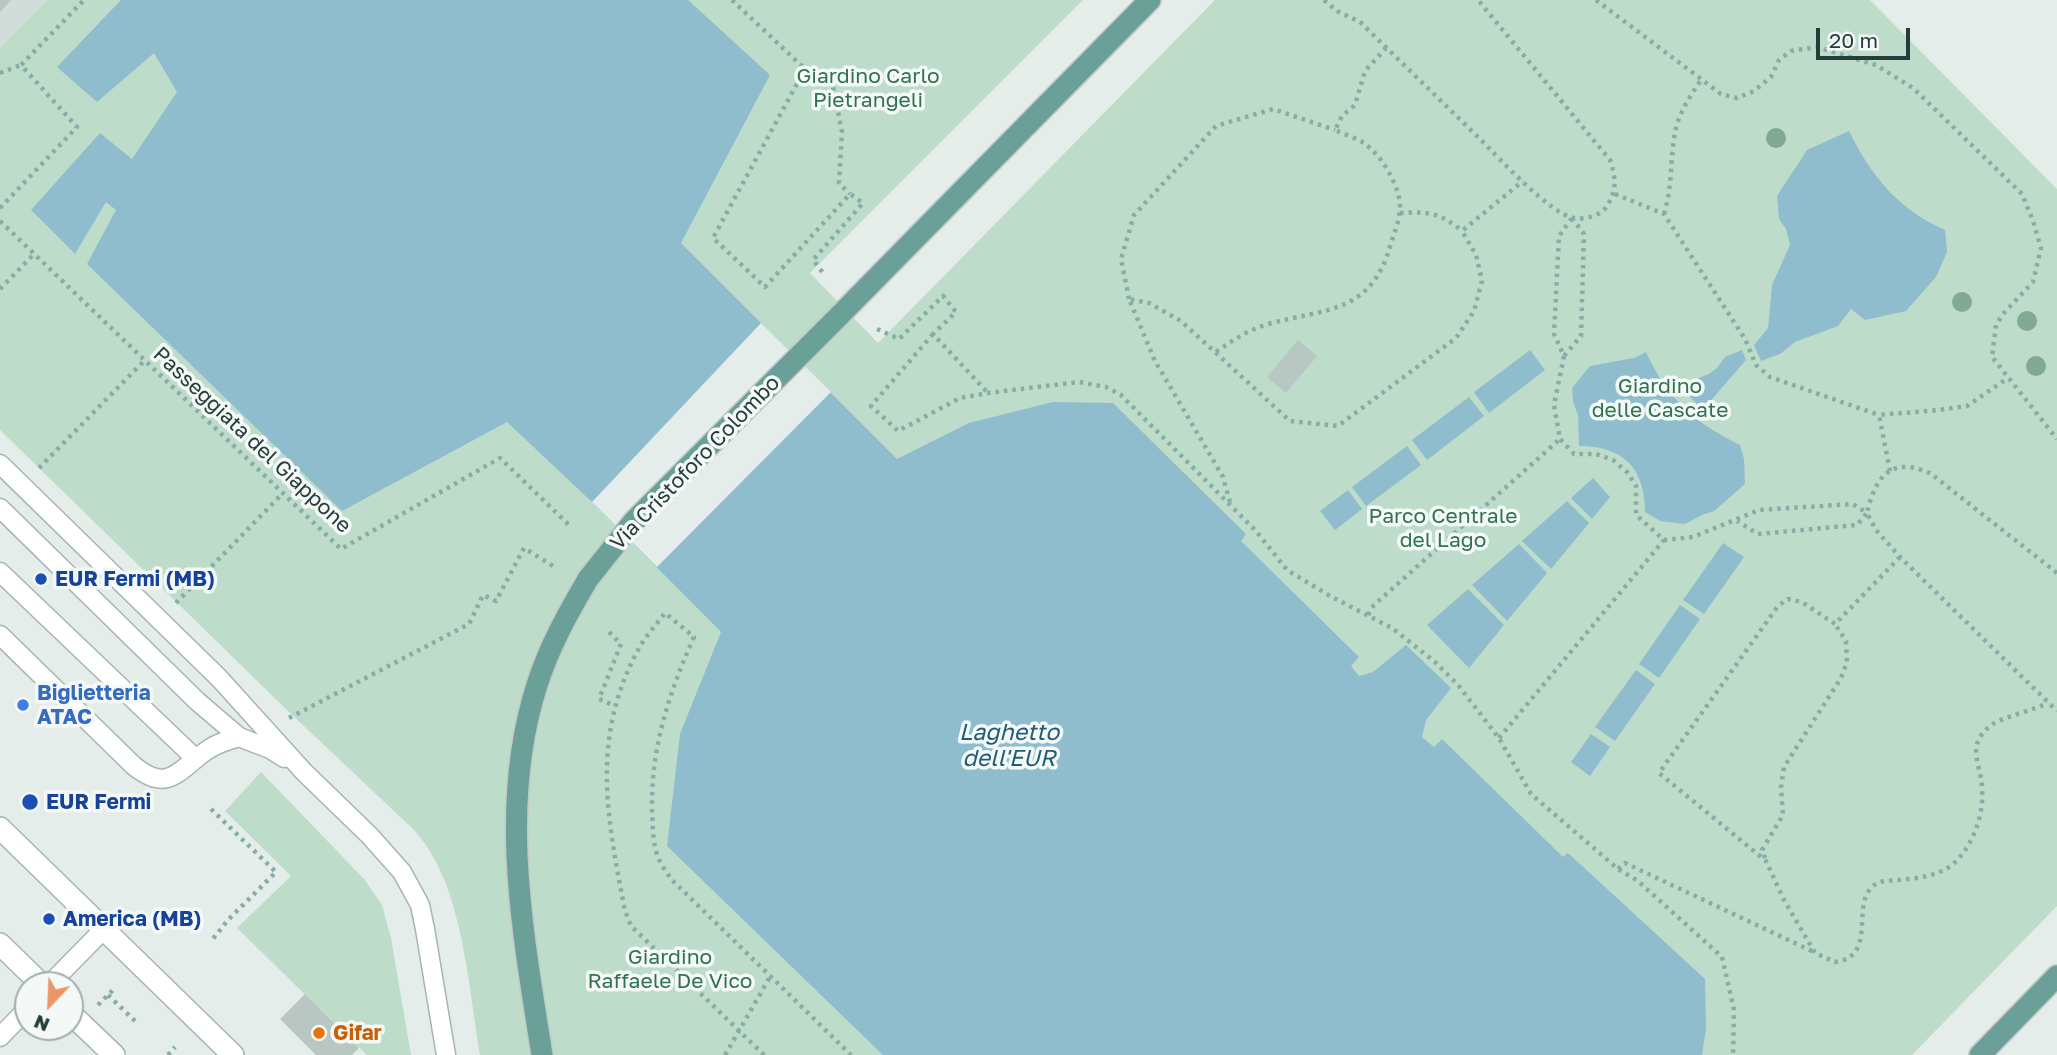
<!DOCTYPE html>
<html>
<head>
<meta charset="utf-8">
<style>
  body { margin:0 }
  #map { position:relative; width:2057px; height:1055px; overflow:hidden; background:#e4edea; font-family:"Golos Text",sans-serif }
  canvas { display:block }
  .north { position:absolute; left:14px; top:971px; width:70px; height:70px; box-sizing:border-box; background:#f4f9f7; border:2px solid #a1aeab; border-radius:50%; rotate:203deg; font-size:19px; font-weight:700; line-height:28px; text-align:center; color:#243d3a }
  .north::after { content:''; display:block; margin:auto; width:24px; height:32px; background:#eb9664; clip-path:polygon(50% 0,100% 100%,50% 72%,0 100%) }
  .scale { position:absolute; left:1816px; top:28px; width:94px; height:32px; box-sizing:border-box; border:4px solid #243d3a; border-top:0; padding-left:9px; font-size:21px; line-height:24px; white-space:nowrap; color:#243d3a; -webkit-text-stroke:5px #f4f9f7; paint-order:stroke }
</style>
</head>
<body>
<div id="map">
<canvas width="2057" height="1055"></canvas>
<div class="north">N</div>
<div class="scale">20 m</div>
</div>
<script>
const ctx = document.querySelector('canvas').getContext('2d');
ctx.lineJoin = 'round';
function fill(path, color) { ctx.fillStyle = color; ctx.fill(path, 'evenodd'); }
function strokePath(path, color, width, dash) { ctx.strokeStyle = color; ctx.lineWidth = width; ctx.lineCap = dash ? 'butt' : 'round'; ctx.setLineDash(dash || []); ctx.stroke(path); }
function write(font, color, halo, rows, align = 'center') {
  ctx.font = font + ' "Golos Text",sans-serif'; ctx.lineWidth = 7; ctx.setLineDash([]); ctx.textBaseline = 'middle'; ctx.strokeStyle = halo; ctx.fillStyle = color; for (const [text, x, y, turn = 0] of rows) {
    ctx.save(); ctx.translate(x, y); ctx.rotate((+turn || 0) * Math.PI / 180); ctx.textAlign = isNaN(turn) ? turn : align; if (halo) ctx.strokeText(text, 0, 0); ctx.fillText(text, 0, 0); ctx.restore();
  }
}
fill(new Path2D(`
  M0,0H47L0,48Z`), '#d2dcd9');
fill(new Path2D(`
  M47,0H1083L810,273L878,343L1215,0H1870L2057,189V906L1912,1055H480C468,985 463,880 412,828L288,711L0,430V48Z
  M261,772L364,879L382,905L391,938L411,1055H367L237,928L291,876L225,811Z`), '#bedcca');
fill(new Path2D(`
  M121,0H688L770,75L681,243L897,459L969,423L1053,402L1113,403L1246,534L1241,541L1359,657L1351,666L1359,676L1373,672L1406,645L1451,688L1426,720L1422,737L1434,747L1442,739L1563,857L1568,853L1705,979L1706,1028L1702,1055H883L667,846L680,734L721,632L592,502L507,422L342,511L87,264L116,210L106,202L75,254L31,210L100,133L132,159L177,92L154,53L97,102L57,67Z
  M1849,131C1871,176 1899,210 1945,230L1947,252L1936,277L1906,311L1865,320L1851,309L1838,326L1795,342L1780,354L1761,361L1754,345L1768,328L1772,285L1790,245L1786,229L1779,219L1777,196L1807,150Z
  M1530,350L1545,370L1489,413L1474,392Z
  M1742,350L1746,360L1713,398L1705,412L1682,389L1696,379L1709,374L1717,368L1725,357Z
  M1646,352C1668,400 1694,422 1740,445L1744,459L1745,484L1714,511L1702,515L1685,524L1660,521L1645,512C1645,468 1623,446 1579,446L1578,415L1573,402L1572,388L1590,366L1634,358Z
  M1469,397L1484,416L1427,460L1412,440Z
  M1407,446L1421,465L1366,506L1352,487Z
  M1593,478L1610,497L1592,519L1571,498Z
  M1348,490L1362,509L1335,530L1320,511Z
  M1567,501L1589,523L1551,569L1522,541Z
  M1723,543L1744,557L1704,614L1683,600Z
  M1519,544L1547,573L1507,621L1472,585Z
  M1468,589L1504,625L1469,668L1427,625Z
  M1680,605L1700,619L1659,678L1639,664Z
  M1636,670L1655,684L1615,741L1595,727Z
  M1591,734L1610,747L1590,776L1571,762Z`), '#8fbdce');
fill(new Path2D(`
  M761,323L831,392L657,567L592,502Z`), '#e4edea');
fill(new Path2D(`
  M0,0H11L0,12Z
  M1298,340L1317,356L1286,393L1267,377Z
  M305,994L359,1048L352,1055H316L280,1019Z`), '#b9c7c3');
const service = new Path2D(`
  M0,464L219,678L304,772L370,836L402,872L420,905L425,929L446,1055
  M0,508L197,701L239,737
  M0,572L196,759
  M0,635L134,766C170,795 179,768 209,749C218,743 228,740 239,737L270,749L284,758
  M49,985L104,929
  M0,1037L28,1008`);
const pedestrian = new Path2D(`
  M0,944L42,985
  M70,1013L114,1055`);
const tertiary = new Path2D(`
  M0,828L233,1055`);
const primary = new Path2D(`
  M839,316L1150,0
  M542,1055C523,933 498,806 537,685C549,647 568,613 588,579
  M1980,1055L2057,976`);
strokePath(service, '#a7b5b2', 21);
strokePath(pedestrian, '#a7b5b2', 24);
strokePath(tertiary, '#a7b5b2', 24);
strokePath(primary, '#c2c9c8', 24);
strokePath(new Path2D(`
  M732,0L805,69L832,82L842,132L839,183L850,194
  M1324,0L1337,11L1360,22C1400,61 1440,100 1480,139C1498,157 1550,214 1574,218C1585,220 1602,215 1607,206C1617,190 1616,178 1610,160L1478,0
  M1596,0L1721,94L1737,98L1754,91L1771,77L1779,60L1791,51L1817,47L1876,65L1913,88L2022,194L2033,221L2041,248L2033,282L2003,314L1996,325L1992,357L2057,439
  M805,69L713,238L765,287L850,194L863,203L813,260L824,274
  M0,73L21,65
  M1615,194L1664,214L1745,339L1756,365L1770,377L1879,415
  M0,208L77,127L21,65L84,0
  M1400,213C1427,211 1441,213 1462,231
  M1664,214C1672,189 1670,165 1674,139C1676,117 1689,98 1701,80
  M1572,218L1584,234L1581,336L1564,356L1554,334L1559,236Z
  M0,221L341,549L500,458L569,525
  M0,289L35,253
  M1129,299L1121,259L1134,215L1216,126L1273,109L1335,130
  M877,329L899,339L943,296L956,312L933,334L988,393
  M933,334L871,406L898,431L960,398L988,393L1079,382L1106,387L1121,395L1256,531L1287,570L1330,596L1392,628L1435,662L1458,685L1499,738L1531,794L1618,869L1638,881L1722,957L1734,1010L1733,1055
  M1216,352C1233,340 1248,330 1268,324C1327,308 1372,314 1391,243C1395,231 1400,219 1400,207C1400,186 1382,156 1364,143C1356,138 1344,134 1335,130L1342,116L1355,105L1365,71L1386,48
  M1564,356L1554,405L1560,439L1574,454H1596L1613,460L1628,473L1636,486V515L1664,540L1693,537L1759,510L1853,504L1867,513L1857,525L1758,534L1737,521
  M39,468L144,361
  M1890,471L1879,415L1939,410L1967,406L2008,378
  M1230,502L1223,477L1155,361L1129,299L1149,303L1181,321L1290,421L1338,426L1456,338L1474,311L1482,281L1476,255L1462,231L1523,181
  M1900,557L1835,624L1802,602L1788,599L1778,606L1659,773L1766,861L1784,900L1815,953L1835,962C1840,960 1847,960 1850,957C1871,941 1854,904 1872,887C1879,880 1888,881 1897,880C1920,878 1945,876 1960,857C1976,837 1984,812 1982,787C1980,761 1965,744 1993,724C2003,717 2034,710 2048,703
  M2057,573L1930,473C1923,471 1915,467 1908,467C1881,465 1872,492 1867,513L1876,530L1900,557L2057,711
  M176,603L282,494
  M1368,615L1374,605L1560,439
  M609,632L621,644L599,699L615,706
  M289,718L469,624L483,595L496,601L524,548L553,566
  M1499,738L1664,540
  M211,809L276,872L228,920L212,940
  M1765,858L1762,850L1783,815L1781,787L1784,767L1841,678L1847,662L1846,641L1835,624
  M1618,869L1625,863L1814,952
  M108,995L135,1021
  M98,1005L115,988
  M168,1055L175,1047
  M725,1055L770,977
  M764,1055L631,926L625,911C607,817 590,738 639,648C646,636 656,625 665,613L694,637C669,693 651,747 652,809C653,825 652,841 658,857C661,865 667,873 672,880L851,1055`), '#86aea7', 4.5, [3.5, 5]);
strokePath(service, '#fff', 18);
strokePath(pedestrian, '#fff', 21);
strokePath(tertiary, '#fff', 21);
strokePath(primary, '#6ba099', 21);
const primaryBridge = new Path2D(`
  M588,579L634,521L839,316`);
strokePath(primaryBridge, '#c2c9c8', 24, []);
strokePath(primaryBridge, '#6ba099', 21);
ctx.fillStyle = '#81a996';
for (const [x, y] of [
  [1776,138],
  [1962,302],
  [2027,321],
  [2036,366]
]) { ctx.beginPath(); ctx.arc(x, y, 10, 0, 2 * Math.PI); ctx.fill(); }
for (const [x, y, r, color] of [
  [41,579,7,"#1a4fb4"],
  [23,705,7,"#3f7fe0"],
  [30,802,9,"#1a4fb4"],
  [49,919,7,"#1a4fb4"],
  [319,1033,7,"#e8710a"]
]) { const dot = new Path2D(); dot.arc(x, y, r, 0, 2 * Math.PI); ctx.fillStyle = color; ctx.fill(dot); strokePath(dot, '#f4f9f7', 2.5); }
write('21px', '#307252', '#f4f9f7', [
  ["Giardino Carlo",868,76],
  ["Pietrangeli",868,100],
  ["Giardino",1660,386],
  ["delle Cascate",1660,410],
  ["Parco Centrale",1443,516],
  ["del Lago",1443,540],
  ["Giardino",670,957],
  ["Raffaele De Vico",670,981]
]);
write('21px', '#243d3a', '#f4f9f7', [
  ["Passeggiata del Giappone",252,440,43],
  ["Via Cristoforo Colombo",695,463,-46]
]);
write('bold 21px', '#164399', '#f4f9f7', [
  ["EUR Fermi (MB)",55,579],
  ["EUR Fermi",46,802],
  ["America (MB)",63,919]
], 'left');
write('bold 21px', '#366cbe', '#f4f9f7', [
  ["Biglietteria",37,693],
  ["ATAC",37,717]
], 'left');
write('bold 21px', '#c56008', '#f4f9f7', [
  ["Gifar",333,1033]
], 'left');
write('italic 23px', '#215d76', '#f4f9f7', [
  ["Laghetto",1009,733],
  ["dell'EUR",1009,759]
]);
</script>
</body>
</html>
